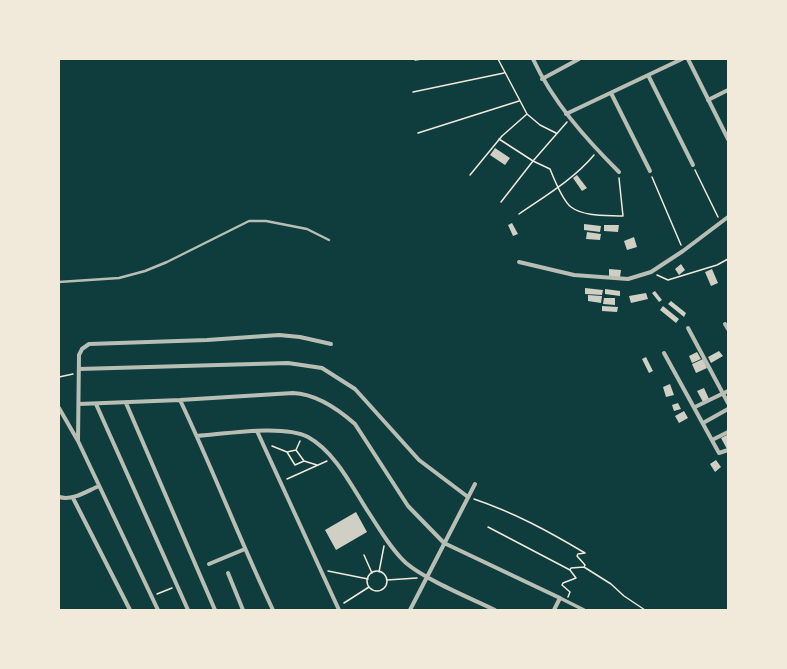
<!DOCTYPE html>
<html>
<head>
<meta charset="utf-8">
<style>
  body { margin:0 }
  #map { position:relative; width:787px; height:669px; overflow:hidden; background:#0f3d3e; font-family:"Open Sans",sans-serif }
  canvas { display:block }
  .frame { position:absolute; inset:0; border:60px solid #f1e9da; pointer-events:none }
</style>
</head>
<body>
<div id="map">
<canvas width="787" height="669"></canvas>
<div class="frame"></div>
</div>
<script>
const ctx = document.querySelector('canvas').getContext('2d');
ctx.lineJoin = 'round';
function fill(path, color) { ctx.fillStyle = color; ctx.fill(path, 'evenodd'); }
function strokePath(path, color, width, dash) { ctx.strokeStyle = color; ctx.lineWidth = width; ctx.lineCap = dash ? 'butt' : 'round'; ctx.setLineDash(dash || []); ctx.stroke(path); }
fill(new Path2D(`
  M495,148L510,158L505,165L490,155Z
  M577,175L587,188L582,191L573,178Z
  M512,223L518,234L513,236L508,225Z
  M584,224L601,226L600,232L584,230Z
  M604,225H619L618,232L604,231Z
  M587,232L601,234L600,240L586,239Z
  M634,237L637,247L627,250L624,241Z
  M681,264L685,270L679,275L675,269Z
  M609,269L621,270L620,277H609Z
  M712,269L718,283L711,286L705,272Z
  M585,288L603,290L602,295L585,294Z
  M605,289L620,291V296L605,294Z
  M655,291L662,300L659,302L652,293Z
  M646,293L648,299L631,303L629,296Z
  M588,295L602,296L601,303L588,301Z
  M604,298H615V305L603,304Z
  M671,301L686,313L684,317L668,304Z
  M602,306L618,307L617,312L602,311Z
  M663,306L679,319L676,323L660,310Z
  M719,351L723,356L711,363L708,357Z
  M697,352L701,359L692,363L689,356Z
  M646,357L653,371L649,373L642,359Z
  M703,359L707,368L696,373L692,364Z
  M670,384L674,395L666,397L663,387Z
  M704,388L709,399L703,402L697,391Z
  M678,403L681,409L674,411L672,405Z
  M684,411L688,418L679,423L675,416Z
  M727,435L728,437V451L721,438Z
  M716,460L721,467L715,472L710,464Z
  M356,512L367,532L336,550L325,530Z`), '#cfcfc3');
strokePath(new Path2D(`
  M498,59L527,114L540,125L556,133
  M415,60L422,59
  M413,92L504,73
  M418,133L519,101
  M499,139L533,161L550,169C554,179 563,201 571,207C584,217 608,215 623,216L619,178
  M695,170L718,217
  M470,175L502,136L527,114
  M652,177L681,245
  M501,202L533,161L567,122
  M519,214C545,196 574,179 594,155
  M657,275L668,280L717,265L728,259
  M59,377L73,374
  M272,446L287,452
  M296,450L304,461L295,465L287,452Z
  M296,450L300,441
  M304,461L317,465
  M287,479L327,461
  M474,499C515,513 548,531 585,553L578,554L577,556L585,565L584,567L571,568L570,570L576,578L563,583L562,585L570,592L568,597
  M488,527L570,570
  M364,555L372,573
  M584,567L611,584L624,596L645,610
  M328,571L368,579
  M367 581a10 10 0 1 1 20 0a10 10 0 1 1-20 0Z
  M379,572L384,546
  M387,580L417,578
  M157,594L172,588
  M344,603L369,587`), '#f1e9da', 1.5);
strokePath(new Path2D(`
  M59,282L119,278L145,271L167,262L249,221H266L307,229L329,240`), '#b8beb3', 2.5);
strokePath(new Path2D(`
  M560,598L584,610`), '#b8beb3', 3.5);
strokePath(new Path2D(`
  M533,59C553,102 585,138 619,172
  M688,59L728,139
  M648,75L693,165
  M542,79L579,59
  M611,93L650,171
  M708,100L728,90
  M566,114L682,59
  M519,262L574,275L628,279L651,272L683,251L728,217
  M725,324L728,329
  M688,328L728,403
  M664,353L719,453L728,450
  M79,369L288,363L322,368L355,389L419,460L468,497
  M180,400C213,469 240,541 273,610
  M126,403L215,610
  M79,404L180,400L293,393C316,394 338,409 355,424L408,506L444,543L560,598L554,610
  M96,404L188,610
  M695,407L728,391
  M59,408L78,441L158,610
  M703,423L728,409
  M257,431L339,610
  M197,436C225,434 283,424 308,437C335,452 351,485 367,510C379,528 390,548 406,563C426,580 470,598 495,610
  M712,440L728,432
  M78,441L79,355L82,349L89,344L207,340L279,335L300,337L331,344
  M59,497C73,501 87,491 99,486
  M73,498L130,610
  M209,564L245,549
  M228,573L243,610
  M410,610L475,484`), '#b8beb3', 4);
</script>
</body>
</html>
